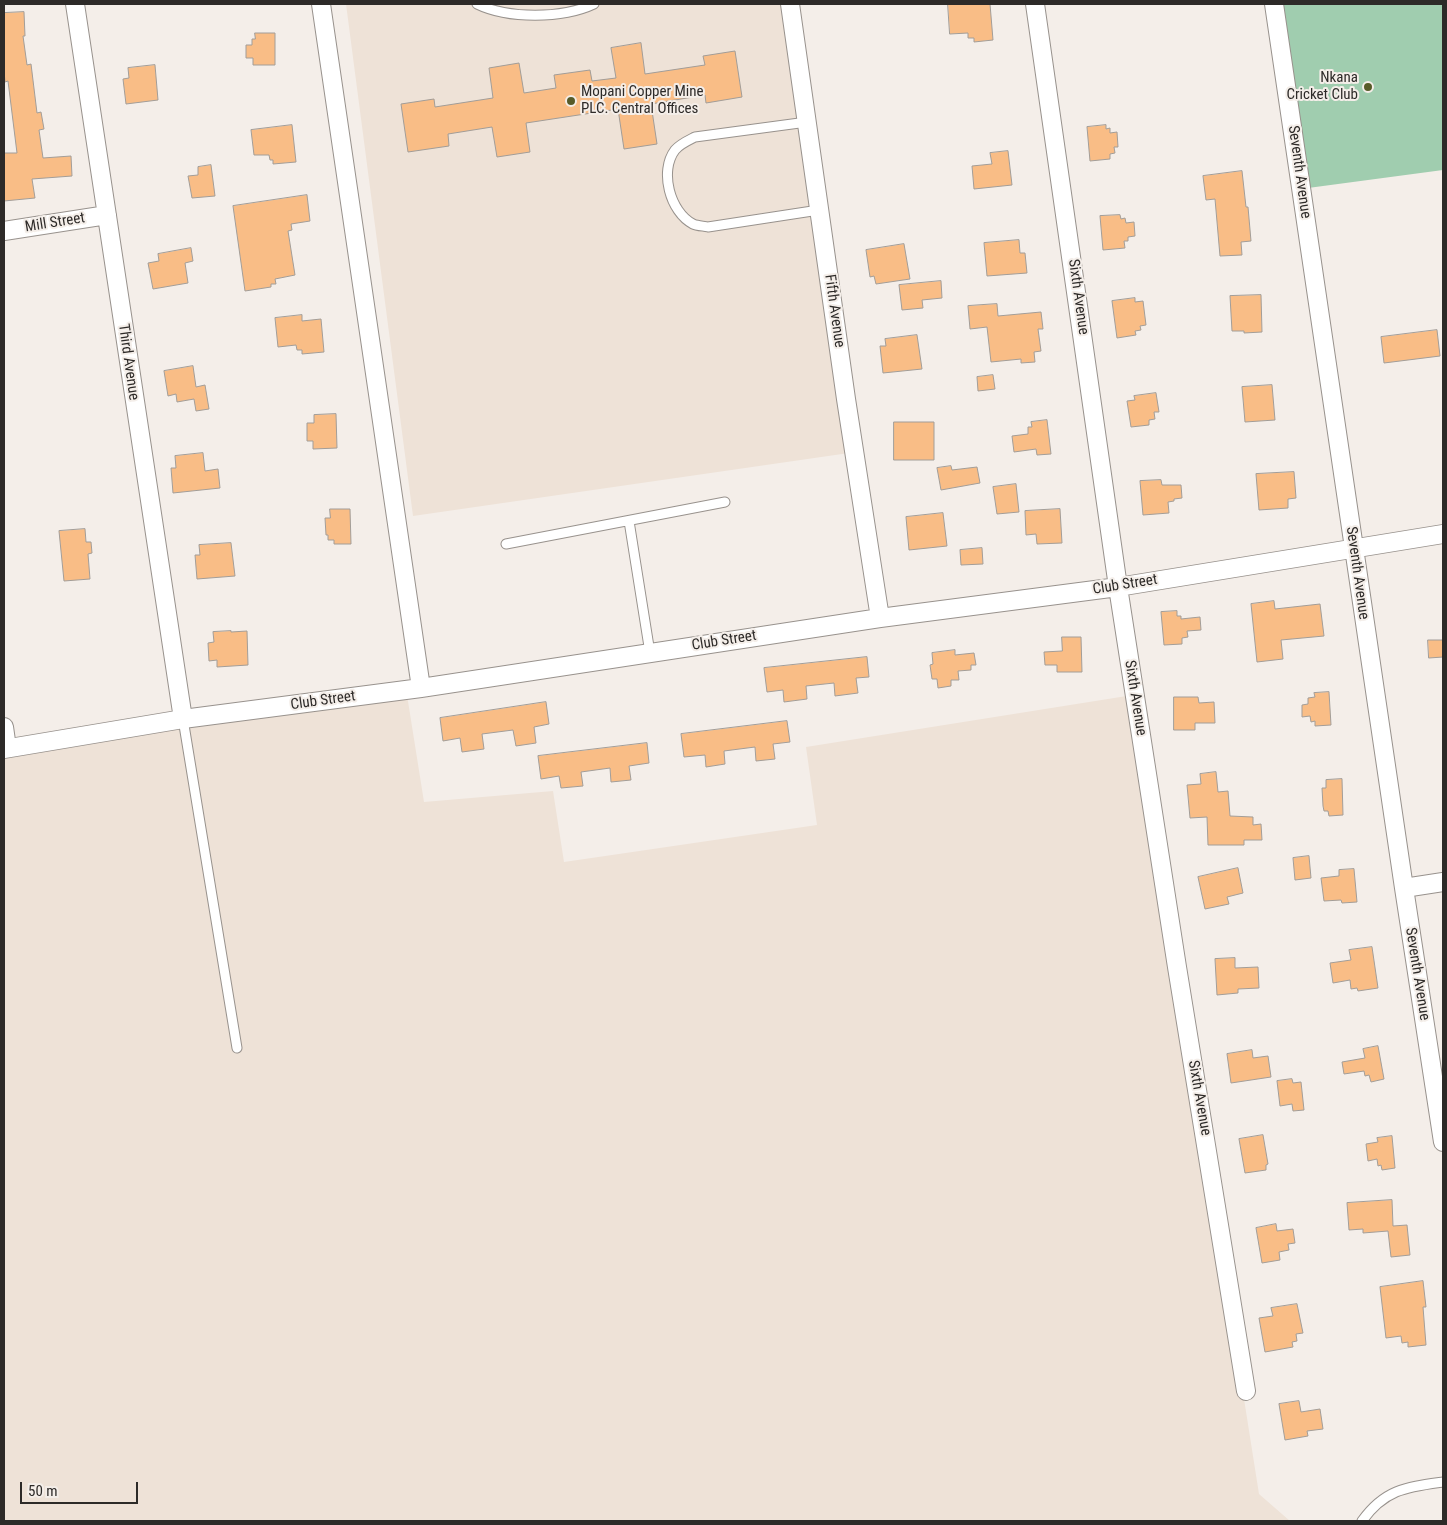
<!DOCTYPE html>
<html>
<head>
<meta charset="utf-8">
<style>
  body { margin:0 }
  #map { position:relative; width:1447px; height:1525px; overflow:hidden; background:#f4eee9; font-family:"Roboto Condensed",sans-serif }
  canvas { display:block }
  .frame { position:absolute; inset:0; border:5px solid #2d2a28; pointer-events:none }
  .scale { position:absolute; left:20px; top:1482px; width:118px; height:22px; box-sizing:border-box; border:2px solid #2d2a28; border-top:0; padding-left:6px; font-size:15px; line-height:18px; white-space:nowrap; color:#2d2a28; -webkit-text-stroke:4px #f4eee9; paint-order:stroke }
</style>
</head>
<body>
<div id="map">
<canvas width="1447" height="1525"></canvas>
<div class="frame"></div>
<div class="scale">50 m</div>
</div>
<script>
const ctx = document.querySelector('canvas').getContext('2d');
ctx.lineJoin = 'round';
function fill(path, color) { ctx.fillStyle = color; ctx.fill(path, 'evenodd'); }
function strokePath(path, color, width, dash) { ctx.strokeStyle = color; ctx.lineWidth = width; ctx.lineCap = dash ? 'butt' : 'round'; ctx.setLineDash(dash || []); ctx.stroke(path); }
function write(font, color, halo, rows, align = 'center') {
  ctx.font = font + ' "Roboto Condensed",sans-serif'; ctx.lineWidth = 4; ctx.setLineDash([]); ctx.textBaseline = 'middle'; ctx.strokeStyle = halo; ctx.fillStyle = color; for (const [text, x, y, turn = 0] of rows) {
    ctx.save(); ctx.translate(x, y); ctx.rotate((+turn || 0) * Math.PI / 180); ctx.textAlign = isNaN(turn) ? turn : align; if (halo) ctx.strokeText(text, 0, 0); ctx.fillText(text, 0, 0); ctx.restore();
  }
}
fill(new Path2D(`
  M346,4H784L849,453L413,516Z
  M407,695L424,802L553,791L564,862L817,825L806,747L1133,695L1259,1494L1290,1521H4V755Z`), '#eee2d7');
fill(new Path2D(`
  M1279,4H1443V170L1308,188Z`), '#a0cdaf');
const building = new Path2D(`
  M948,4H990L993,40L974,42V38H968V33L950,34Z
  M24,12L25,36H23L27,65L31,64L37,113L41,112L44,129L39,130L43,158L71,156L72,176L32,179L35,198L4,201V153H17L8,81L5,82L4,71V13Z
  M255,33H275V65H253V58H246V45H252V39H255Z
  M641,43L645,74L705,65L703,56L735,51L742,97L706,103L705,95L651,104L657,144L624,149L618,109L526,123L530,152L497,157L492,127L448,134L449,146L408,152L401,104L434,99L435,107L493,98L489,68L519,63L524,93L556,88L554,75L590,70L592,81L616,78L611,48Z
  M155,65L158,100L126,104L123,79L129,78L128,68Z
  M292,125L296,162L273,164V160H270L269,155H254L251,130Z
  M1106,125V129L1110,128V133L1117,132L1118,147H1114L1115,153L1110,154V159L1090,161L1087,127Z
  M1008,151L1012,185L974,189L972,166L992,164L990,153Z
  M211,165L215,196L192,198L188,176L198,175V167Z
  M1242,171L1246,207H1248L1251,241L1241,242L1242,255L1220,256L1215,199L1206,200L1203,176Z
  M307,195L310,221L291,224L292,230L288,231L295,275L275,279L276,284H271V287L245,291L233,206Z
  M1120,215L1121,219L1125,218L1126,223L1134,222L1135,236L1128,237V241H1124L1125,248L1103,250L1100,216Z
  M1019,240L1020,253H1025L1027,273L987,276L984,243Z
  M904,244L910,279L876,284L874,276L870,277L866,250Z
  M191,248L193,261L185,263L188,283L153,289L148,263L159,261L158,254Z
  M941,281L942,298L922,300L923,308L902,310L899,285Z
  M1261,295L1262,332L1244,333V331H1232L1230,296Z
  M1135,298V302L1143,301L1146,325L1140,326L1141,330L1135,331L1136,335L1117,338L1112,301Z
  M997,304L998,316L1041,312L1043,329H1038L1041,351L1034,352L1035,362L1021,363V359L991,362L987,327L970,329L968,306Z
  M302,315V321L321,319L324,352L302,354V350H297L296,345L278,347L275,318Z
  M1437,330L1440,356L1384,363L1381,337Z
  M917,335L922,369L883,373L880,346H886L885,339Z
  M193,366L196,387L205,385L209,409L196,411L194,399L177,402L176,394L168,396L164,371Z
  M993,375L995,389L978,391L977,377Z
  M1272,385L1275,420L1245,422L1242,387Z
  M1156,393L1159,412H1154L1155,419L1149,420V425L1131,427L1127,401L1135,400L1134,396Z
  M336,414L337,448L313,449V441H307V423H314V415Z
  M1047,420L1051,454L1037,455L1036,449L1014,452L1012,436L1028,434V427H1032L1031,422Z
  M894,422H934V460H894Z
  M203,453L205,471L218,469L220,488L173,493L171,468H176L175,456Z
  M951,466L952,470L977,467L980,483L941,490L937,468Z
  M1294,472L1296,498L1288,499V508L1259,510L1256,474Z
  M1161,480L1162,485H1181L1182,498L1174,499V501L1168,502L1169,513L1143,515L1140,481Z
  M1016,484L1019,512L997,514L993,487Z
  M330,509H350L351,544H334V540H328V535H326L325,518H330Z
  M1060,509L1062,543L1037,544L1036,534L1026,535L1025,511Z
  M943,513L947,546L909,550L906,517Z
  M85,529L86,542H91L92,553L88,554L90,579L64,581L59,531Z
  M231,543L235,576L197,579L195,555H200L199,545Z
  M982,548L983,564L961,565L960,550Z
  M1274,601L1275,609L1320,604L1324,636L1281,640L1283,659L1257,662L1251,604Z
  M1177,611V616H1181V619L1200,617L1201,630L1187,631L1188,637L1182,638V644L1164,645L1161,612Z
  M231,631V632L247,631L248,665L217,667V660L209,661L208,643L214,642L213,632Z
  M1062,637H1081L1082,672H1057V665H1045L1044,652L1062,651Z
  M1428,640H1443V657L1429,658Z
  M955,650V655L974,653L976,665H971V670L958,671L959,680H951V686L938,688L937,679H932L930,665L933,664L932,653Z
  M867,657L869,677L856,678L858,693L835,696L834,683L806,686L807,699L784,702L783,690L767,692L764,668Z
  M1329,692L1331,725L1315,726V721L1311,722L1310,716L1302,717V705L1308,704V698L1315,697L1314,693Z
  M1174,697H1198L1199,703L1214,702L1215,723H1195V730H1174Z
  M546,702L549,724L534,727L536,743L516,746L513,730L482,734L484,749L462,752L460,738L443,741L440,718Z
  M787,721L790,742L773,744L775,759L756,761L755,747L724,751L725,764L706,767L705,755L684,757L681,734Z
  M647,743L649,763L629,766L631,780L611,782L610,768L581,772L583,786L561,788L559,776L541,779L538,756Z
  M1216,772L1218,792L1228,791L1230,816L1253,817V825L1261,824L1262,840H1244V845H1208L1207,817L1190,818L1187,785L1201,784L1200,774Z
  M1342,779L1343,815L1329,816L1328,811H1324L1323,806L1322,788H1326V780Z
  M1309,856L1311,878L1295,880L1293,858Z
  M1238,868L1243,893L1227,897L1229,904L1205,909L1198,877Z
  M1354,869L1357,902L1342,903L1341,900L1324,901L1321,878L1339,876V870Z
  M1372,947L1378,988L1358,991L1357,988L1351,989L1350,980L1333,983L1330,963L1351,960L1349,950Z
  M1235,958V968L1258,967L1259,988L1238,989V993L1217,995L1215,959Z
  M1378,1046L1384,1079L1371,1082L1369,1075L1365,1076L1364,1071L1344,1074L1342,1062L1365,1058L1363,1049Z
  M1252,1050L1253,1058L1268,1056L1271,1077L1231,1083L1227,1054Z
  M1292,1079L1293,1083L1301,1082L1304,1110L1293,1111L1292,1104L1280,1106L1277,1081Z
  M1263,1135L1268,1164L1266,1165V1170L1245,1173L1239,1139Z
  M1392,1136L1395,1168L1382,1170L1381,1165L1378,1166L1377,1159L1368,1161L1366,1144L1378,1142L1377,1138Z
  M1392,1200L1393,1226L1407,1225L1410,1255L1391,1257L1388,1231L1363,1233V1229L1349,1230L1347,1203Z
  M1276,1224L1277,1231L1293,1229L1295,1243L1288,1244L1289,1250L1279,1252L1280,1260L1262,1263L1256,1228Z
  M1423,1281L1426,1307H1423L1426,1345L1408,1347V1342L1402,1343L1401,1336L1386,1338L1380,1287Z
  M1297,1304L1303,1333L1296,1334L1297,1341L1292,1342L1293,1347L1265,1352L1259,1318L1273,1316L1271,1308Z
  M1299,1401L1301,1412L1320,1409L1323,1429L1307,1431L1308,1436L1285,1440L1279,1404Z`);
fill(building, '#f9bd86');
strokePath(building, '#a29d98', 1);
const service = new Path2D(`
  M477,4C508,19 562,19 594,4
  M807,122L695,137C687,141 680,144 675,150C659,171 670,212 693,224C697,226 704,226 708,227L819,210
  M629,521L650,653
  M506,544L725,502
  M183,719L237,1048
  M1362,1521C1385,1489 1407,1487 1443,1482`);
const minor = new Path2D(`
  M75,4L183,719
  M321,4L421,688
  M790,4L846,399L880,618
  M1035,4L1118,587L1177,967L1246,1391
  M1274,4L1404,888L1443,1142
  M4,231L107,215
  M4,727L7,748
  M4,749L183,719L421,688L880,618L1118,587L1443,534
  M1404,888L1443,882`);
strokePath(service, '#98928d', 11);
strokePath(minor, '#98928d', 20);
strokePath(service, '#fff', 9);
strokePath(minor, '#fff', 18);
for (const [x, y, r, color] of [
  [1368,87,5,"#575b28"],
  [571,101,5,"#575b28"]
]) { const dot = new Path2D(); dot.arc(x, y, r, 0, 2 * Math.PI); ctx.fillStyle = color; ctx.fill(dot); strokePath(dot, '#f4eee9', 2); }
write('15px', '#2d2a28', '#f4eee9', [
  ["Nkana",1358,78],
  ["Cricket Club",1358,95],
  ["Mopani Copper Mine",581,92,"left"],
  ["PLC. Central Offices",581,109,"left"]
], 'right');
write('15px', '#2d2a28', '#f4eee9', [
  ["Seventh Avenue",1299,172,82],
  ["Mill Street",55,223,-9],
  ["Sixth Avenue",1078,297,82],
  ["Fifth Avenue",834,311,82],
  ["Third Avenue",128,362,82],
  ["Seventh Avenue",1357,573,82],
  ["Club Street",1125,585,-9],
  ["Club Street",724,641,-9],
  ["Sixth Avenue",1135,698,81],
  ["Club Street",323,701,-8],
  ["Seventh Avenue",1417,974,81],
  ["Sixth Avenue",1199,1098,80]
]);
</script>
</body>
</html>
